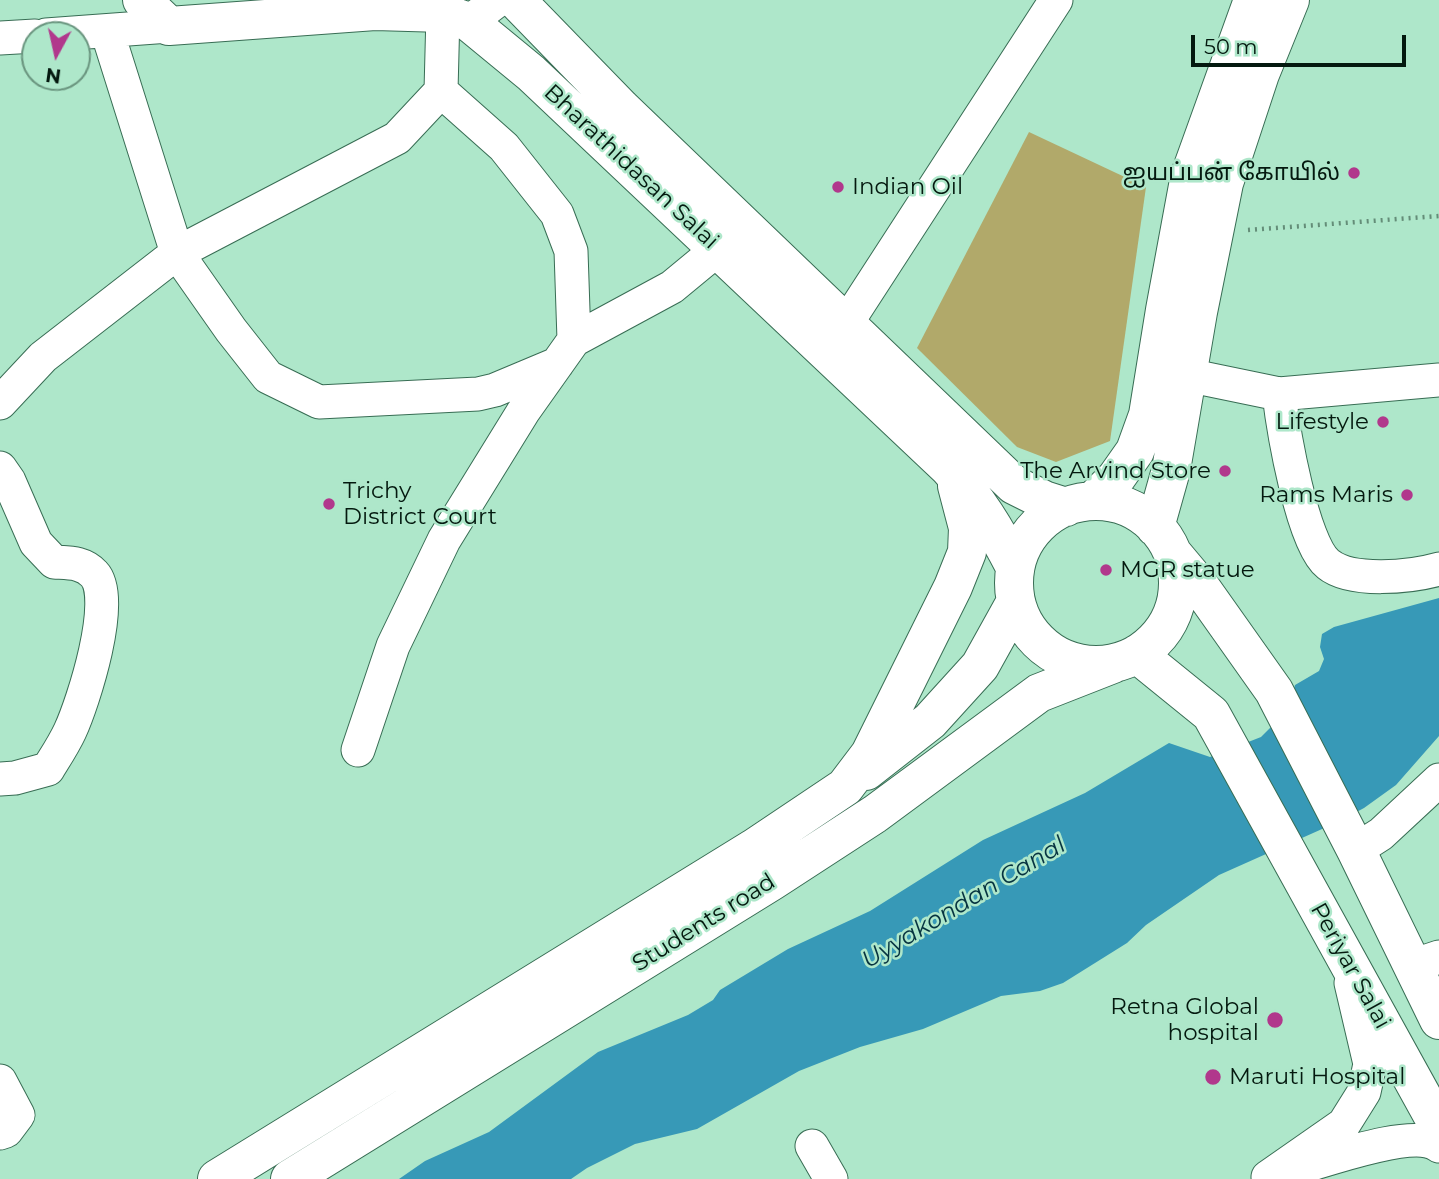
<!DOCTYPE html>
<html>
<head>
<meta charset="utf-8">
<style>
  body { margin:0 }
  #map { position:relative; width:1439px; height:1179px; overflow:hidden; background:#aee7ca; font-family:Montserrat,sans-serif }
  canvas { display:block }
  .north { position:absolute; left:21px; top:21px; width:70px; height:70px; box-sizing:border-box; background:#aee7ca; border:2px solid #6a957f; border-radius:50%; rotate:188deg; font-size:19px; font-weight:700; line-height:28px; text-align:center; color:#04190f }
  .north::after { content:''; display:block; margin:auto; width:24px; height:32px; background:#b1388c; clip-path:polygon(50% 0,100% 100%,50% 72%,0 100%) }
  .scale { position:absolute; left:1191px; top:35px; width:215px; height:32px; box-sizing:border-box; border:4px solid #04190f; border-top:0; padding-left:9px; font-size:21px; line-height:24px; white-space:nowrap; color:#04190f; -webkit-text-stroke:5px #aee7ca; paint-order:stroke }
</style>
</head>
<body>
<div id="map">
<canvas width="1439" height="1179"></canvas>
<div class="north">N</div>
<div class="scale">50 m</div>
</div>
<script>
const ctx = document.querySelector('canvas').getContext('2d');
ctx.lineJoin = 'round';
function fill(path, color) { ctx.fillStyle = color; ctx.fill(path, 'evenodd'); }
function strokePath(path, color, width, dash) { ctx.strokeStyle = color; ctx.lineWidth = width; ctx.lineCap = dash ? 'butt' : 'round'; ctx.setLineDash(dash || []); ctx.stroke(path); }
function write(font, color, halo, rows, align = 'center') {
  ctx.font = font + ' Montserrat,"Noto Sans Tamil",sans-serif'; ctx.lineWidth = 5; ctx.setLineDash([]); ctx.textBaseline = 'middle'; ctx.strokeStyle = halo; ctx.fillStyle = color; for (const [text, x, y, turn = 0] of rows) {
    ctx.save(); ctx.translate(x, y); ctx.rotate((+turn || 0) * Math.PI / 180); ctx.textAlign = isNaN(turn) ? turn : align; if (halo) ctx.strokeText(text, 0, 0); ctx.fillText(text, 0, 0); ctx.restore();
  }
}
fill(new Path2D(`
  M1029,132L1146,187L1110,441L1056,462L1017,447L917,348Z`), '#b1a96a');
fill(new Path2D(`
  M1439,598V736L1396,785L1364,808L1340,821L1219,875L1146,925L1127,943L1063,983L1040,991L1001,996L923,1029L860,1047L799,1071L697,1129L635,1144L587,1168L571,1179H399L425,1161L489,1132L598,1052L688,1015L713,1000L720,990L788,949L870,911L983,840L1085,793L1169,743L1210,757L1261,737L1288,710L1295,685L1319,671L1324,659L1320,647L1322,634L1334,627Z`), '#3799b7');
const minor = new Path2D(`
  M469,22L498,0
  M107,31L177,253L231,330L268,377L319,402L478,394L495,390L557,364
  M46,35L169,26
  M0,38L35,36
  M846,324L1056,0
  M574,340L672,287L718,249
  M1187,375L1279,394L1439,380
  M1279,394C1283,428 1302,544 1328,564C1351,583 1411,577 1439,569
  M0,403L43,357L177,253L397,138L441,91
  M0,468L9,481L36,543L54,562C69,563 83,562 94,574C117,598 83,703 70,731C64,744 56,756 48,769L15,778L0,779
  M358,750L393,646L444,540L523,412L574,340L571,251L557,214L504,147L441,91L443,13
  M1356,850L1381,834L1439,780
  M1412,966L1439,957
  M0,1081L18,1115L6,1131L0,1133
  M812,1146L831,1179
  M1295,1169C1325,1161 1414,1127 1439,1146
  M1268,1177L1344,1124L1364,1092L1370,1064L1351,983`);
const major = new Path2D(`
  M142,0L169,26L375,11L443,13L469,22L531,73L949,468C977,499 996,530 1015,567
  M516,0L621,108L1014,485L1044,500L1066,507
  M1093,501L1116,478L1135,451L1148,415L1165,310L1190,175L1253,0
  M1014 583a82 82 0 1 1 164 0a82 82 0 1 1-164 0Z
  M1155,527L1171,470L1198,312L1224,183L1260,74L1290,0
  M1173,554L1199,585L1274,691L1356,850L1439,1020
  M1137,654L1211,714L1439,1127
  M866,771L930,721L980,666L1015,603
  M217,1179L754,848L845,787L870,754L953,587L967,552L968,528L957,486
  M290,1179L772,881L875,814L1039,693L1113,664`);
strokePath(minor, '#386d54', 35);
strokePath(major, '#386d54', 40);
strokePath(new Path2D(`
  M1248,230L1439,216`), '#648d78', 4.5, [2, 5]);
strokePath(minor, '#fff', 33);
strokePath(major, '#fff', 38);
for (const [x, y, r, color] of [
  [1354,173,7,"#b1388c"],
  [838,187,7,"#b1388c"],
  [1383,422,7,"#b1388c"],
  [1225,471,7,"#b1388c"],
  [1407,495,7,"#b1388c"],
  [329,504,7,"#b1388c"],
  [1106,570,7,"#b1388c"],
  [1275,1020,9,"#b1388c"],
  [1213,1077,9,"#b1388c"]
]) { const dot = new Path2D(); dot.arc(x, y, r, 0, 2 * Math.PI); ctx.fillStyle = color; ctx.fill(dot); strokePath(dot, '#aee7ca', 2.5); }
write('23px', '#04190f', '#aee7ca', [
  ["Bharathidasan Salai",631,167,43],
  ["Students road",704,923,-32],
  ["Periyar Salai",1350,966,61]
]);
write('23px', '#04190f', '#aee7ca', [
  ["ஐயப்பன் கோயில்",1340,173],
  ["Indian Oil",852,187,"left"],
  ["Lifestyle",1369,422],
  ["The Arvind Store",1211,471],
  ["Trichy",343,491,"left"],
  ["District Court",343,517,"left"],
  ["Rams Maris",1393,495],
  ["MGR statue",1120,570,"left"],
  ["Retna Global",1259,1007],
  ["hospital",1259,1033],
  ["Maruti Hospital",1229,1077,"left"]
], 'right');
write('italic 24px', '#063340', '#aee7ca', [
  ["Uyyakondan Canal",964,903,-31]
]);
</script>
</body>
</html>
